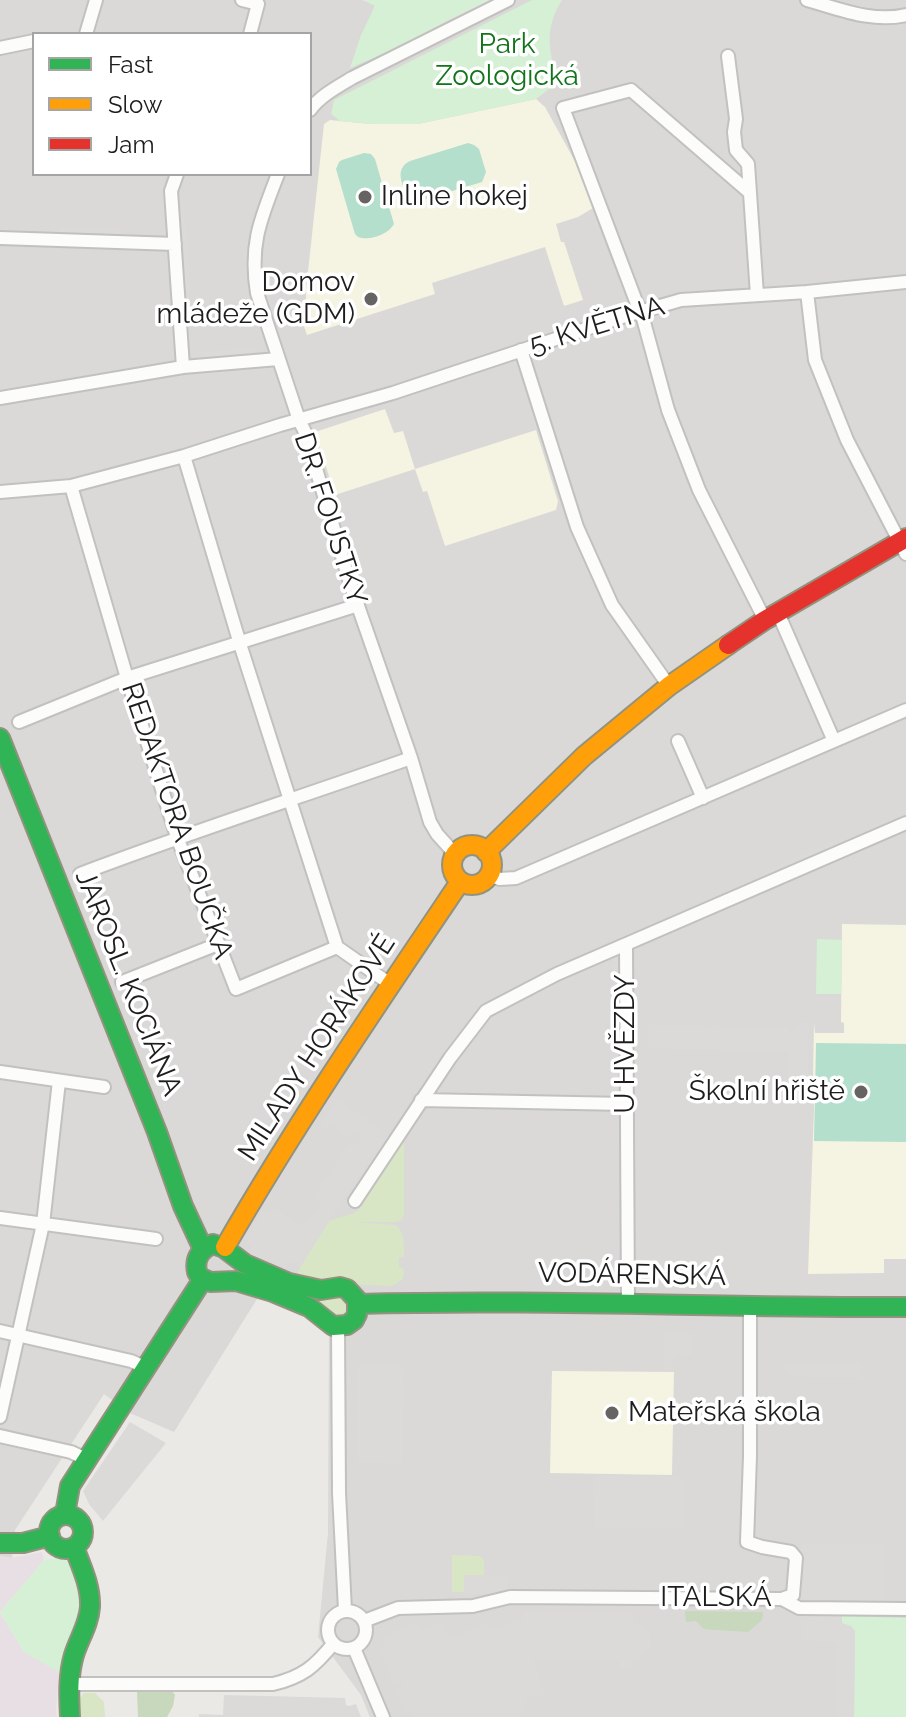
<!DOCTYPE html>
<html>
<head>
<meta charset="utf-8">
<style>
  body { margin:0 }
  #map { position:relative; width:906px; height:1717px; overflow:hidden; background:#ebe9e5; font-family:Raleway,sans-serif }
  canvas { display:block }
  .legend { position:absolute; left:32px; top:32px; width:280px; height:144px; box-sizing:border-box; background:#fff; border:2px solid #a5a5a5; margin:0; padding:10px 14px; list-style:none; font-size:24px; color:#1d1d1d }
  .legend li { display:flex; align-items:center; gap:16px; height:40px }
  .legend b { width:40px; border:2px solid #a5a5a5 }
</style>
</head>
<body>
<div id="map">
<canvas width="906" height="1717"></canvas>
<ul class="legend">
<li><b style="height:10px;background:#30b455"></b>Fast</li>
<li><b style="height:10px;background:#ff9f0a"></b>Slow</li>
<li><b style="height:10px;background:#e5322d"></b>Jam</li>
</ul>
</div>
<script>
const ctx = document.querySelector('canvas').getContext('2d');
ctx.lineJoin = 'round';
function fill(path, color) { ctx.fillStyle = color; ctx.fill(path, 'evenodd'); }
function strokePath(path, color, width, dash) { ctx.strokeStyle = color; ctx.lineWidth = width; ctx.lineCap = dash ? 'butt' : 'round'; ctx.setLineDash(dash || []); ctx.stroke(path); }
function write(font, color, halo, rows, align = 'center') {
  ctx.font = font + ' Raleway,sans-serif'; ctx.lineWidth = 7; ctx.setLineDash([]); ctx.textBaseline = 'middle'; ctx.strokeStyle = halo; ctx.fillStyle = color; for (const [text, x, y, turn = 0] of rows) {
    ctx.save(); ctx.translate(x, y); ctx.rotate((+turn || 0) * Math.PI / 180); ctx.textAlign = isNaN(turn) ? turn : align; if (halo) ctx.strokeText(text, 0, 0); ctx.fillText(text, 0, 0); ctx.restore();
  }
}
fill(new Path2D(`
  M0,0H362L375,5L352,67L490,0H906V1717H370L361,1695L318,1637L328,1533L329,1314L267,1283L174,1432L130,1413L104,1394L15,1530L12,1558L0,1556ZM34,34H310V174H34Z`), '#dad9d7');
fill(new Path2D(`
  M42,1552L44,1560L0,1612V1556L12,1558Z
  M0,1613L24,1652L59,1672L56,1710L57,1717H0Z`), '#e8dfe4');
fill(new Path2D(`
  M536,99L545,107L577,165L593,208L578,217L556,224L561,242H564L583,300L564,306L545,247L432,283L435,294L307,335L300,315L306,313V290L324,124L330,120L370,124H418Z
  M385,409L394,433L403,431L415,469L536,430L558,501L556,510L445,546L427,491L423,492L415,469L335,495L315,432Z
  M842,924L906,925V1259H884V1273L808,1274L814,1109L813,1078L814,1023L815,1033H844V1023L841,1022Z
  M552,1371L674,1372L672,1475L550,1473Z`), '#f5f3e1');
fill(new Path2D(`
  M404,1135V1216L401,1220L397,1222H355L396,1225C405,1233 404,1245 404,1256L399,1258V1267L403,1268L404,1274L402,1280L392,1286L320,1283L297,1275L300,1267L329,1221L357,1212L390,1161L386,1157Z
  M240,1267L342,1297L347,1301L348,1311L344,1316L336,1318L237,1276Z
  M452,1555L480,1556L484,1560V1575H465L464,1592H452Z
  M84,1693H95L104,1702L105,1717H81L79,1699Z`), '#d8e6c6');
fill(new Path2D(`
  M685,1611L763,1612L762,1620L748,1632L704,1629L696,1621L686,1622Z
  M166,1689L172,1691L175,1695L173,1706L167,1717H138L137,1691Z`), '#c7d8bc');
fill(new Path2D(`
  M364,0H489L446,21L411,42L350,68L361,35L375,6Z
  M532,0H562C543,31 550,50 557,83L536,99L418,124H370L340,121L331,114L334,100Z
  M817,939L842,940L841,994H816Z
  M60,1558H68L82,1606L80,1624L59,1672L24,1652L0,1612L44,1560Z
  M842,1616L906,1618V1717H854L855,1631L842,1623Z`), '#d5f0d4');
fill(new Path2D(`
  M468,143L474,145L479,149L486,172L482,182L419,201L411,200L408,197C402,184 394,169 410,161Z
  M364,153L371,154L375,159L394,224C388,235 369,241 358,237L355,234L336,169L339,162L342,160Z
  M816,1043L906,1044V1142L814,1141Z`), '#b3dfcc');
fill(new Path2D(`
  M176,205L184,206L191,290H183Z
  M58,227L121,228V237L58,235Z
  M257,348L258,356L202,360L201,352Z
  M836,840L840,847L766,880L764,872Z
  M613,953L619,954L618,1097H611Z
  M799,1022H808L807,1080L788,1079V1051L648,1049L649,1025L788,1027L789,1033L796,1030Z
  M337,1099L380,1128L377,1134L394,1145L386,1157L391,1160L361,1206L348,1198L382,1140L300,1267L290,1261L287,1268L250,1254L252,1247L249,1245L247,1237L263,1209L271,1213L276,1208L300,1225L307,1222L322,1200L315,1195L350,1141L356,1145L361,1140L358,1132L354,1133L351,1139L337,1130L340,1124L330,1126L325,1131L319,1127Z
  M664,1331L693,1333L692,1356L679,1354L675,1357L672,1360L671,1372H664Z
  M786,1364H862L861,1371L866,1378L793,1377L785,1369Z
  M358,1366H403L402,1464L358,1462Z
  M130,1422L166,1443L103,1521L89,1504L83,1491Z
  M593,1476L683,1477V1528L594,1527Z
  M801,1545H885L884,1601L795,1599Z
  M464,1575H507V1593L464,1595Z
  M524,1612L634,1614L633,1622L646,1627L650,1634V1648L641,1658L633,1660L632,1668H620V1660L534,1659V1663L546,1696H534L531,1693L518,1717H414L412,1710L404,1713L396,1691L403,1689L402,1685L401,1682L394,1685L379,1647L386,1644L383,1636L419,1622L422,1630L443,1622L450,1638L486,1623L489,1631L510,1623L522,1621Z
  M801,1615L842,1616V1623L851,1626L855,1631L854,1717H837V1642L801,1641Z
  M224,1695L345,1698L346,1705L349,1706L356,1704L361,1717H199V1714L223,1715Z`), '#dbdad9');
const street = new Path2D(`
  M242,0L258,4L250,34
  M807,0C840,9 872,23 906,15
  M86,34L96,0
  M0,48L34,41
  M728,56L736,119L734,132L736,150L748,164L757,295
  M310,110C320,96 337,87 352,78L508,0
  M177,174L171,191L183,367
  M278,174C261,218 249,244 257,293L299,420L305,432L350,583L411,758L430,822L437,834L455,854
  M749,192L631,90L563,108L637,304L641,311L668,410L699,490L765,620
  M0,238L175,244
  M807,292L815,360L847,440L906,554
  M521,350L577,527L612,605L669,686
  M0,398L183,367L278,359
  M184,456L240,644L337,947
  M71,486L127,678L177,837L236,989L337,947
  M0,492L71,486L184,456L280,425L393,393L622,317L681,300L807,292L906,282
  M778,613L834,741
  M19,722L127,678L358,605
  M678,741L703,798
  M80,874C190,832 301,797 411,758
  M489,875L500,879L516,878L906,710
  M626,945L628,1304
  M337,947L390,984
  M122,982L218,944
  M0,1072L104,1087
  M421,1100L626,1104
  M355,1201L450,1058L486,1011L557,974L906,823
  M0,1218L156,1239
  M338,1327L339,1493L345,1610
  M0,1331L131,1361L145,1367
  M0,1417L43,1224L59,1081
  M0,1436L71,1452L86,1459
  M782,1599L799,1608L906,1609
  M328 1630a19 19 0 1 1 38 0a19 19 0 1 1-38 0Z
  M364,1621L398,1608L473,1606L510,1597L782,1599L793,1595L796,1558L791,1552L762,1547L747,1542L750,1456V1305
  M354,1648L383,1717
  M69,1684H273C303,1677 315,1666 333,1644`);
const fast = new Path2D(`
  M0,738L157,1132L183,1206L203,1249
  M213,1244L224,1248L245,1264L289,1283L321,1290L340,1287L347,1289L357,1300V1314L354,1320L347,1325L333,1326L309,1307L273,1292L236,1281L210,1282L200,1277L197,1272C194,1258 201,1249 213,1244Z
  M358,1304C541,1299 723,1308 906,1307
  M65,1514L70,1486L203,1279
  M49 1532a17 17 0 1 1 34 0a17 17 0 1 1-34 0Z
  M0,1543H23L50,1536
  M70,1717C69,1696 68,1675 74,1655C79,1639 89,1624 90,1607C91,1586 81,1566 74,1547`);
const slow = new Path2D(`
  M452 865a20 20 0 1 1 40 0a20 20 0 1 1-40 0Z
  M486,852L584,756L669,686L728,645
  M225,1247C297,1122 379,1002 460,882`);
const jam = new Path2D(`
  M728,645L765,620L906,538`);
strokePath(street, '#c2c1c0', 16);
strokePath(fast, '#92937f', 22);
strokePath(slow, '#92937f', 22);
strokePath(jam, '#92937f', 22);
strokePath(street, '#fcfcfb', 12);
strokePath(fast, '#30b455', 18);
strokePath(slow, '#ff9f0a', 18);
strokePath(jam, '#e5322d', 18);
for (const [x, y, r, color] of [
  [365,197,8,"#656463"],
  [371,299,8,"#656463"],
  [861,1092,8,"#656463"],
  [612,1413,8,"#656463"]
]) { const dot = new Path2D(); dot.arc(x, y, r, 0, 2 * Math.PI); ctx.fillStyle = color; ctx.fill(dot); strokePath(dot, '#fff', 3); }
write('28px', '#13731a', '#fff', [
  ["Park",507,45],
  ["Zoologická",507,77]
]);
write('28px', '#1d1d1d', '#fff', [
  ["Inline hokej",381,197],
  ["Domov",355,283,"right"],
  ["mládeže (GDM)",355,315,"right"],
  ["Školní hřiště",845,1092,"right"],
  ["Mateřská škola",628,1413]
], 'left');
write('28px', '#1d1d1d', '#fff', [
  ["5. KVĚTNA",597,326,-17],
  ["DR. FOUSTKY",330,519,72],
  ["REDAKTORA BOUČKA",177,821,71],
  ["JAROSL. KOCIÁNA",128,983,68],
  ["U HVĚZDY",626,1044,-90],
  ["MILADY HORÁKOVÉ",317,1048,-57],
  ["VODÁRENSKÁ",632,1275,1],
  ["ITALSKÁ",716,1598]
]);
</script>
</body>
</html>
